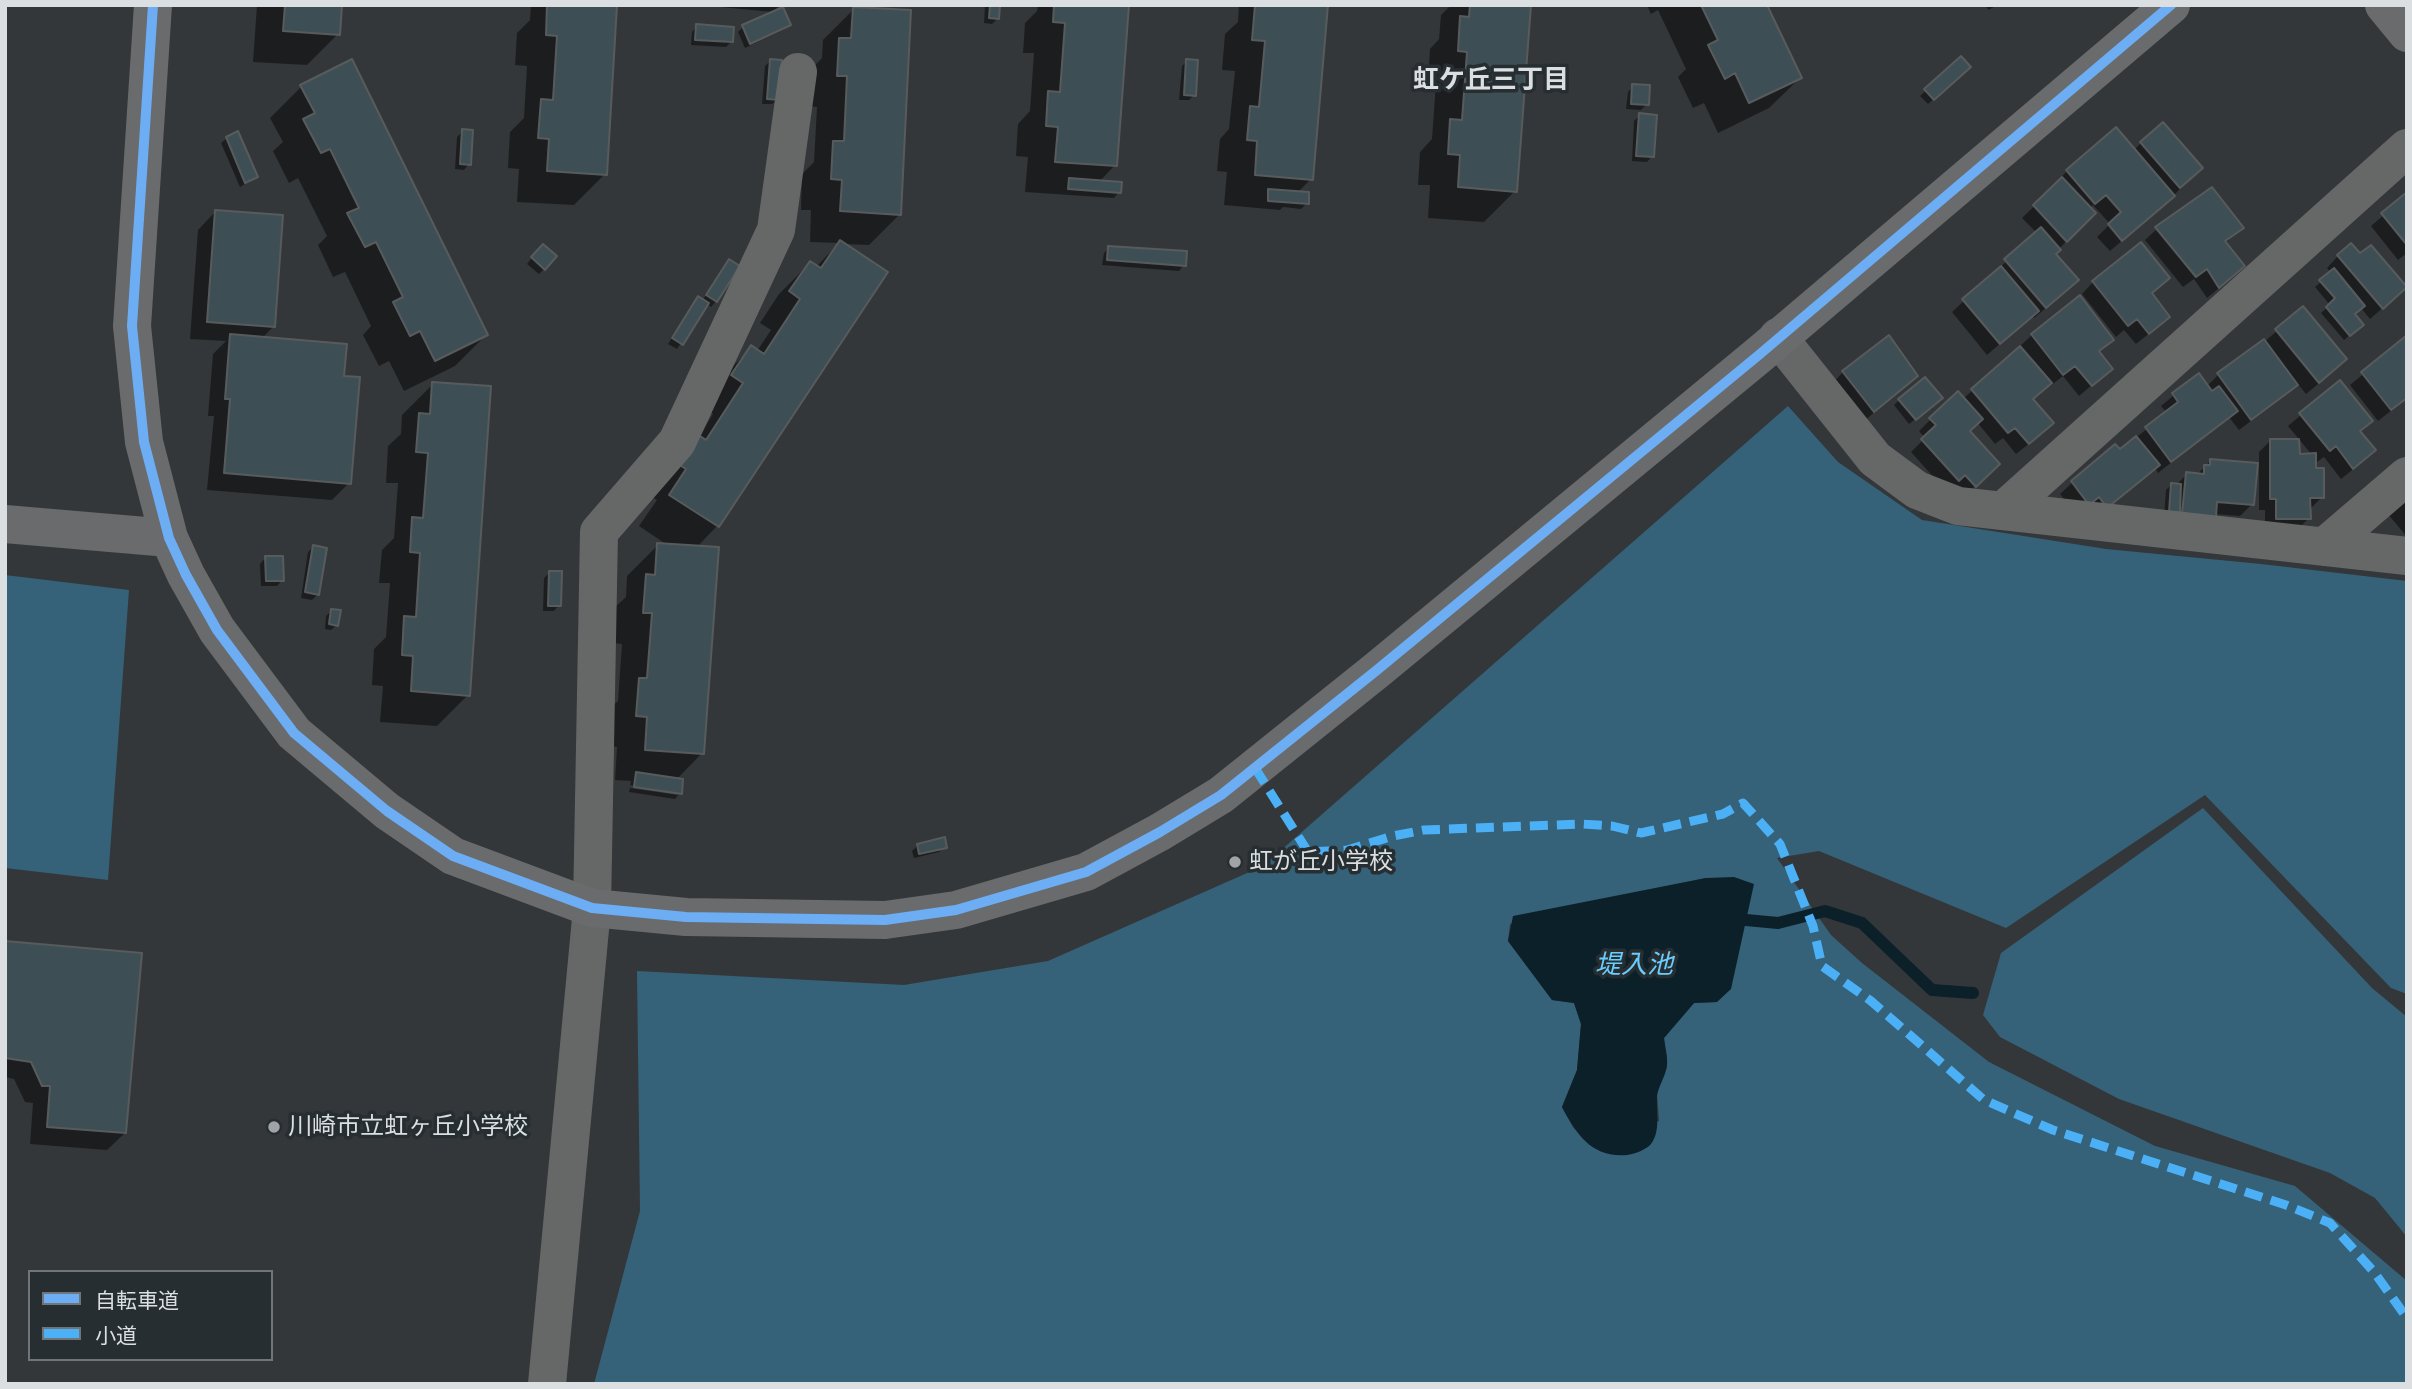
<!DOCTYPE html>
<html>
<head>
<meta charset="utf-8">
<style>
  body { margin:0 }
  #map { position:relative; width:2412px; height:1389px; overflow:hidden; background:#343739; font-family:Raleway,"Noto Sans JP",sans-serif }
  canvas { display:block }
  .frame { position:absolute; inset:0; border:7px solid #dbdfe2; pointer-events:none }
  .legend { position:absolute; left:28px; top:1270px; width:245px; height:91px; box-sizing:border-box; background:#272e32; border:2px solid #6f7578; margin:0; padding:9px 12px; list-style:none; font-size:21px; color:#dbdfe2 }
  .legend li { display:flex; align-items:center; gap:14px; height:35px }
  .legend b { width:35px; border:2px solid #6f7578 }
</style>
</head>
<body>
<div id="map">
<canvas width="2412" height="1389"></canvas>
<div class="frame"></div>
<ul class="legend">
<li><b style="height:9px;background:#6dadf4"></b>自転車道</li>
<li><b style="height:9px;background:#4cb0f7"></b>小道</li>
</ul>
</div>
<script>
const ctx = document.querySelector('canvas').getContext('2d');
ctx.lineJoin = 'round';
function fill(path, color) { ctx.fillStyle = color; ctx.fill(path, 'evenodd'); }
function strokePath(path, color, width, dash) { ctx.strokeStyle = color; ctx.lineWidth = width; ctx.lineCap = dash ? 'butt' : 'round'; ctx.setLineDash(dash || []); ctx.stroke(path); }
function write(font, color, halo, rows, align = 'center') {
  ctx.font = font + ' Raleway,"Noto Sans JP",sans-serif'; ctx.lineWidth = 7; ctx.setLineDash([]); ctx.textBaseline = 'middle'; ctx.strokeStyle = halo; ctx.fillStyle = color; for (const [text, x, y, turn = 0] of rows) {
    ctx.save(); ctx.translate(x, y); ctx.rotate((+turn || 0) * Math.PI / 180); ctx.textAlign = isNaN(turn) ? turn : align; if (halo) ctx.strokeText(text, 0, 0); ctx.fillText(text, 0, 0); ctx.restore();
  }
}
fill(new Path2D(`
  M1788,406L1838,462L1922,520L2106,549L2261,564L2407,581V994L2391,988L2205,795L2006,928L1819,851L1777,858L1831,935L1862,963L1989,1062L2155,1146L2295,1186L2407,1281V1384H594L640,1211L637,971L904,985L1048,961L1263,866ZM1706,878L1717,1002L1694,1003L1664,1038L1667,1066L1657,1094L1659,1121L1584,1140L1573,1127L1562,1107L1577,1070L1581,1024L1574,1003L1552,1000L1508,941L1510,924L1620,896Z
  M5,575L129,590L108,880L5,868Z
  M2203,808L2372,988L2407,1017V1237L2375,1198L2330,1173L2119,1099L2000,1037L1983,1015L2001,953Z`), '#356279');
fill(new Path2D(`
  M1734,877L1754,884L1731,989L1717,1002L1694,1003L1664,1038C1665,1047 1668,1057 1667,1065C1666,1076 1658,1086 1657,1096C1656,1112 1661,1131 1651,1144C1646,1150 1634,1154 1627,1155C1592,1158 1577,1135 1562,1107L1577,1070L1581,1024L1574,1003L1552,1000L1508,941L1513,916L1706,878Z`), '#0c202a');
fill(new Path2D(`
  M257,5H340L338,34L307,65L253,62Z
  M531,5H615L605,174L574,205L517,202L519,169L508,168L510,132L524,118L527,66L515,65L517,33L530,20Z
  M699,5H780L773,12Z
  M985,5H999L998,18L992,24L984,23Z
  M1038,5H1127L1115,165L1099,182L1119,192L1114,198L1025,192L1028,157L1016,156L1018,124L1030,111L1034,53H1023L1025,23L1037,11Z
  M1239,5H1326L1311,179L1297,193L1307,203L1301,209L1283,207L1280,210L1224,205L1227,172L1217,171L1220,139L1229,129L1235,71L1222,70L1225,34L1238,22Z
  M1451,5H1529L1515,191L1484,222L1428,218L1430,185H1418L1420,152L1432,139L1436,82L1428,81L1430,49L1439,39L1441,15Z
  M1647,5H1765L1800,78L1769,108L1718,133L1704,103L1693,108L1678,77L1686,69L1658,10L1651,14Z
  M1986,5H1998L1988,10Z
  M854,9L900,214L869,245L842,244L885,273L717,526L696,548L702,753L676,780L680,793L675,799L629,792L630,788L678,795V792L630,785L631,781L615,780L617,747L606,746L608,710L618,701L622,644L613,643L615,607L626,597L627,576L658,545L669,546L639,526L657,500L645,493L699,437L713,414L701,406L720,379L751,348L757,351L771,330L760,323L779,294L810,263L816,267L839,243L810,242L811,210H801L802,174L814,162L817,107L807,106L809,71L822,58L823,40Z
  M789,25L783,30L745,48L738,32L743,27Z
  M697,26L731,42L726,47L691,45L692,32Z
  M1961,59L1964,72L1928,104L1920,96Z
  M770,61L778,99L772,104H762L765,66Z
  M1187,61L1194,95L1189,100H1179L1182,66Z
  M1633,86L1647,104L1641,110L1626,109L1628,92Z
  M301,87L486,335L455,366L404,391L389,361L379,366L363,335L371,326L345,272L333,277L318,245L327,236L298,178L289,183L273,151L283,142L270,118Z
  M1640,115L1652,156L1647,162L1632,161L1634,121Z
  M463,131L469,164L464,170L455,169L457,137Z
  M227,138L256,177L240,187L221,143Z
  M2141,143L2201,168L2161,208L2110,251L2097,237L2110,224L2093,205L2089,208L2094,213L2054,254L2065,292L2034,318L2032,316L1987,355L1952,312L2037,233L2022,218L2057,184L2056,183L2067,171L2134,150Z
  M2407,195V253L2398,260L2371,226Z
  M215,212L274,326L261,339L342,378L349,483L332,500L207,490L214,416H208L213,354L226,341L190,339L198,230Z
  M2242,228L2225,243L2231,278L2207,298L2194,279L2183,287L2145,240L2157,229Z
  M1109,248L1184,265L1179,271L1102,265L1104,253Z
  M537,251L544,269L539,274L527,264Z
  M2338,256L2393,299L2370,319L2361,308L2354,315L2356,330L2344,340L2321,313L2330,305L2315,287L2331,273L2327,268Z
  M729,261L716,301L711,307L707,304L677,349L668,344L693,304L699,298L702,301Z
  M2093,282L2150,294L2156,328L2136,344L2124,330L2116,337L2082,294Z
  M2303,309L2345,359L2334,371L2306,394L2297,383L2284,396L2239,430L2229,417L2158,473L2155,468L2095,518L2077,515L2060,494L2072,483L2115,447L2119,451L2167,413L2161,406L2198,375L2207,386L2218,375L2264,342Z
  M2032,335L2112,340L2098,353L2111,369L2079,396L2063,376L2050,386L2049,384L2032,400L2040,435L2016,454L2003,438L1995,444L1977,422L1968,432L1986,476L1963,497L1946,491L1911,452L1925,438L1919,431L1931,419L1963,399Z
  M2407,338V398L2378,421L2350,385Z
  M1843,372L1916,376L1862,423L1832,384Z
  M2340,382L2371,421L2359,432L2362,462L2341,479L2324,457L2317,462L2314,458L2315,469L2322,497L2310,509L2309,518L2297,530H2265V510H2259V452L2270,441L2298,456L2312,455L2288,426Z
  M433,384L468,695L437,726L380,722L383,686L372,685L374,649L386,637L390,583H379L382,550L394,538L398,483H386L388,446L401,434L402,415Z
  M1899,400L1935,404L1909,424L1894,405Z
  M2211,460L2252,504L2240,516L2214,514L2164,517L2166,490L2171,485H2176L2187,474L2197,475Z
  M2407,496V537L2388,514Z
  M313,547L318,594L312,600L301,598L308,552Z
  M265,558L282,580L277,586H261L260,564Z
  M549,573L559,605L554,611H543L544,578Z
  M332,610L337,625L331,630L325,629L326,616Z
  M918,845L945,847L939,852L914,858L912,851Z
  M5,942L125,1133L107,1150L30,1144L33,1103L25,1102L14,1079L5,1077Z`), '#0007');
strokePath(new Path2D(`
  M1746,920L1778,923L1825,911L1862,923L1932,990L1973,993`), '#0c202a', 12);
const building = new Path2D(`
  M285,5H342L340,35L283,31Z
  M547,5H617L607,175L547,171L549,139L538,138L541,99L553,100L557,36L546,35Z
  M990,5H1000L999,19L989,18Z
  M1054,5H1129L1117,166L1055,162L1058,127L1046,126L1048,91L1060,92L1065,23L1053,22Z
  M1255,5H1328L1313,180L1255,175L1257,141L1247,140L1250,106L1259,107L1265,41L1252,40Z
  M1470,5H1531L1517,192L1458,187L1460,155L1448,154L1450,119L1462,120L1467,52L1458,51L1460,16L1469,17Z
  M1701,5H1767L1802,78L1749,103L1735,73L1725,79L1708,45L1718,40Z
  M783,7L791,25L750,44L742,25Z
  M853,7L911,10L901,215L840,211L842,180L831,179L833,141H844L847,76H837L839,38H851Z
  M696,24L734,27L733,42L695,40Z
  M1961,56L1971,67L1934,100L1924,89Z
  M352,59L488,335L435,361L420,331L410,336L393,302L403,297L376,242L365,247L347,213L359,208L330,149L321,153L303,119L315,113L300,85Z
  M770,59L782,60L780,100L767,99Z
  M1186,59L1198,60L1196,96L1184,95Z
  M1632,84L1650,85L1649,105L1631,104Z
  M1639,113L1657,115L1654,157L1636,156Z
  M2163,122L2203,168L2180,188L2140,142Z
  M2116,127L2175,196L2122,241L2108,224L2121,212L2106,195L2095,204L2066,170Z
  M462,129L473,130L471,165L460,164Z
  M238,131L258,177L245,183L226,137Z
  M2062,177L2096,213L2067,242L2033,205Z
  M1069,178L1122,182L1121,193L1068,189Z
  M2212,187L2244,228L2225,241L2245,266L2219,288L2207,269L2196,277L2155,227Z
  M1268,189L1309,192V204L1268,201Z
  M2407,192V245L2381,213Z
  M215,210L283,215L275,327L207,322Z
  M2041,227L2061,250L2056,254L2079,280L2046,308L2004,259Z
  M840,240L888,272L719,527L669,495L686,469L675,462L694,432L706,440L743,383L731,375L751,345L764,354L800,299L789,291L810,261L821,268Z
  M2141,242L2170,278L2152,293L2170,317L2149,334L2137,319L2128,326L2092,281Z
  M2351,243L2360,253L2371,245L2407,287L2383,309L2337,255Z
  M543,244L557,256L545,270L531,257Z
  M1108,246L1187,251L1186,266L1107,260Z
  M729,259L740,266L717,302L706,295Z
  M2001,266L2039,311L2000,344L1962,299Z
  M2334,268L2365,306L2355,314L2364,325L2350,336L2326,307L2335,298L2319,280Z
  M2080,295L2114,340L2099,351L2113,369L2092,386L2075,366L2063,375L2031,334Z
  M698,296L709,303L683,345L672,338Z
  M2303,306L2347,359L2319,383L2275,329Z
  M230,334L347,344L344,376L360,377L351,484L224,473L230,399H225Z
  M1889,335L1918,376L1874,412L1842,371Z
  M2407,335V398L2391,410L2361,372Z
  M2264,339L2298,385L2251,420L2217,373Z
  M2020,346L2052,383L2033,399L2054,423L2029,444L2015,428L2008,433L1971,389Z
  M2199,373L2212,391L2219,386L2238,411L2171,462L2145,427L2178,402L2172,393Z
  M1925,377L1943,398L1916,420L1898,399Z
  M2340,380L2373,421L2360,431L2376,450L2353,469L2336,446L2330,451L2299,413Z
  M432,382L491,386L470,696L411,691L413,656L402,655L404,616L416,617L420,553L410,552L412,517L423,518L428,453L416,452L419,413L430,414Z
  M1958,391L1983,419L1970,431L2000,464L1976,487L1965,475L1959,481L1921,439L1936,425L1929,418Z
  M2136,436L2160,465L2107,508L2099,497L2089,505L2071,481L2115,444L2120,449Z
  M2270,439H2299L2300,454L2316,453V468H2324V498H2310L2311,519H2276V499H2270Z
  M2210,459L2258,463L2254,505L2217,502L2216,517L2182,514L2186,472L2204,474V465H2210Z
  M2171,483L2181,484L2180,513L2169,512Z
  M657,543L719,547L704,754L645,750L647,717L636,716L639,678H647L652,613H643L646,574L655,575Z
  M313,545L327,548L319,595L305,592Z
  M265,556H283L284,581H266Z
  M549,571H562L561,606H548Z
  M331,609L341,610L338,626L329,624Z
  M636,772L683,779L682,794L634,787Z
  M945,837L947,848L919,854L917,844Z
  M5,941L142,953L126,1133L47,1127L50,1086H42L31,1062L5,1058Z`);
fill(building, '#3e4e55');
strokePath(building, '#585b5c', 2);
strokePath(new Path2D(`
  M1778,337L1875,459L1917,490L1958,506L2407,556
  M2004,510L2407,148
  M2324,547L2407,476
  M547,1384L592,908L599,532L677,442L776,230L798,72`), '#666868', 38);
strokePath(new Path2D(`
  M153,5L132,326L144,442L169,538L186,575L217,630L294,733L387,811L453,856L592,908L686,917L885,920L956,910L1086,872L1160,832L1221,795L1377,670L1760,354L2171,5
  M2384,5L2407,33
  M5,524L169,538`), '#696b6c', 38);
strokePath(new Path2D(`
  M1255,768L1308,852L1347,850L1393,836L1424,830L1582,824L1612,826L1641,833L1723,814L1743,803L1780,844L1813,926L1822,966L1871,1001L1984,1100L2053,1130L2286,1205L2330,1223L2374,1272L2407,1318`), '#4cb0f7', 9, [18, 9]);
strokePath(new Path2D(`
  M153,5L132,326L144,442L169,538L186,575L217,630L294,733L387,811L453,856L592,908L686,917L885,920L956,910L1086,872L1160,832L1221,795L1377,670L1760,354L2171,5`), '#6dadf4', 10);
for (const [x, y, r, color] of [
  [1235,862,7,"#a1a4a7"],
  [274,1127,7,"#a1a4a7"]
]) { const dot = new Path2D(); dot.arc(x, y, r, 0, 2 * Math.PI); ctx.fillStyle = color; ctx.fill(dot); strokePath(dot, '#272e32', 2.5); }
write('24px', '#dbdfe2', '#272e32', [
  ["虹が丘小学校",1249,862],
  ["川崎市立虹ヶ丘小学校",288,1127]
], 'left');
write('bold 26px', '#dbdfe2', '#272e32', [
  ["虹ケ丘三丁目",1491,80]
]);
write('italic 26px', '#69ccfc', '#272e32', [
  ["堤入池",1634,965]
]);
</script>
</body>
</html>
